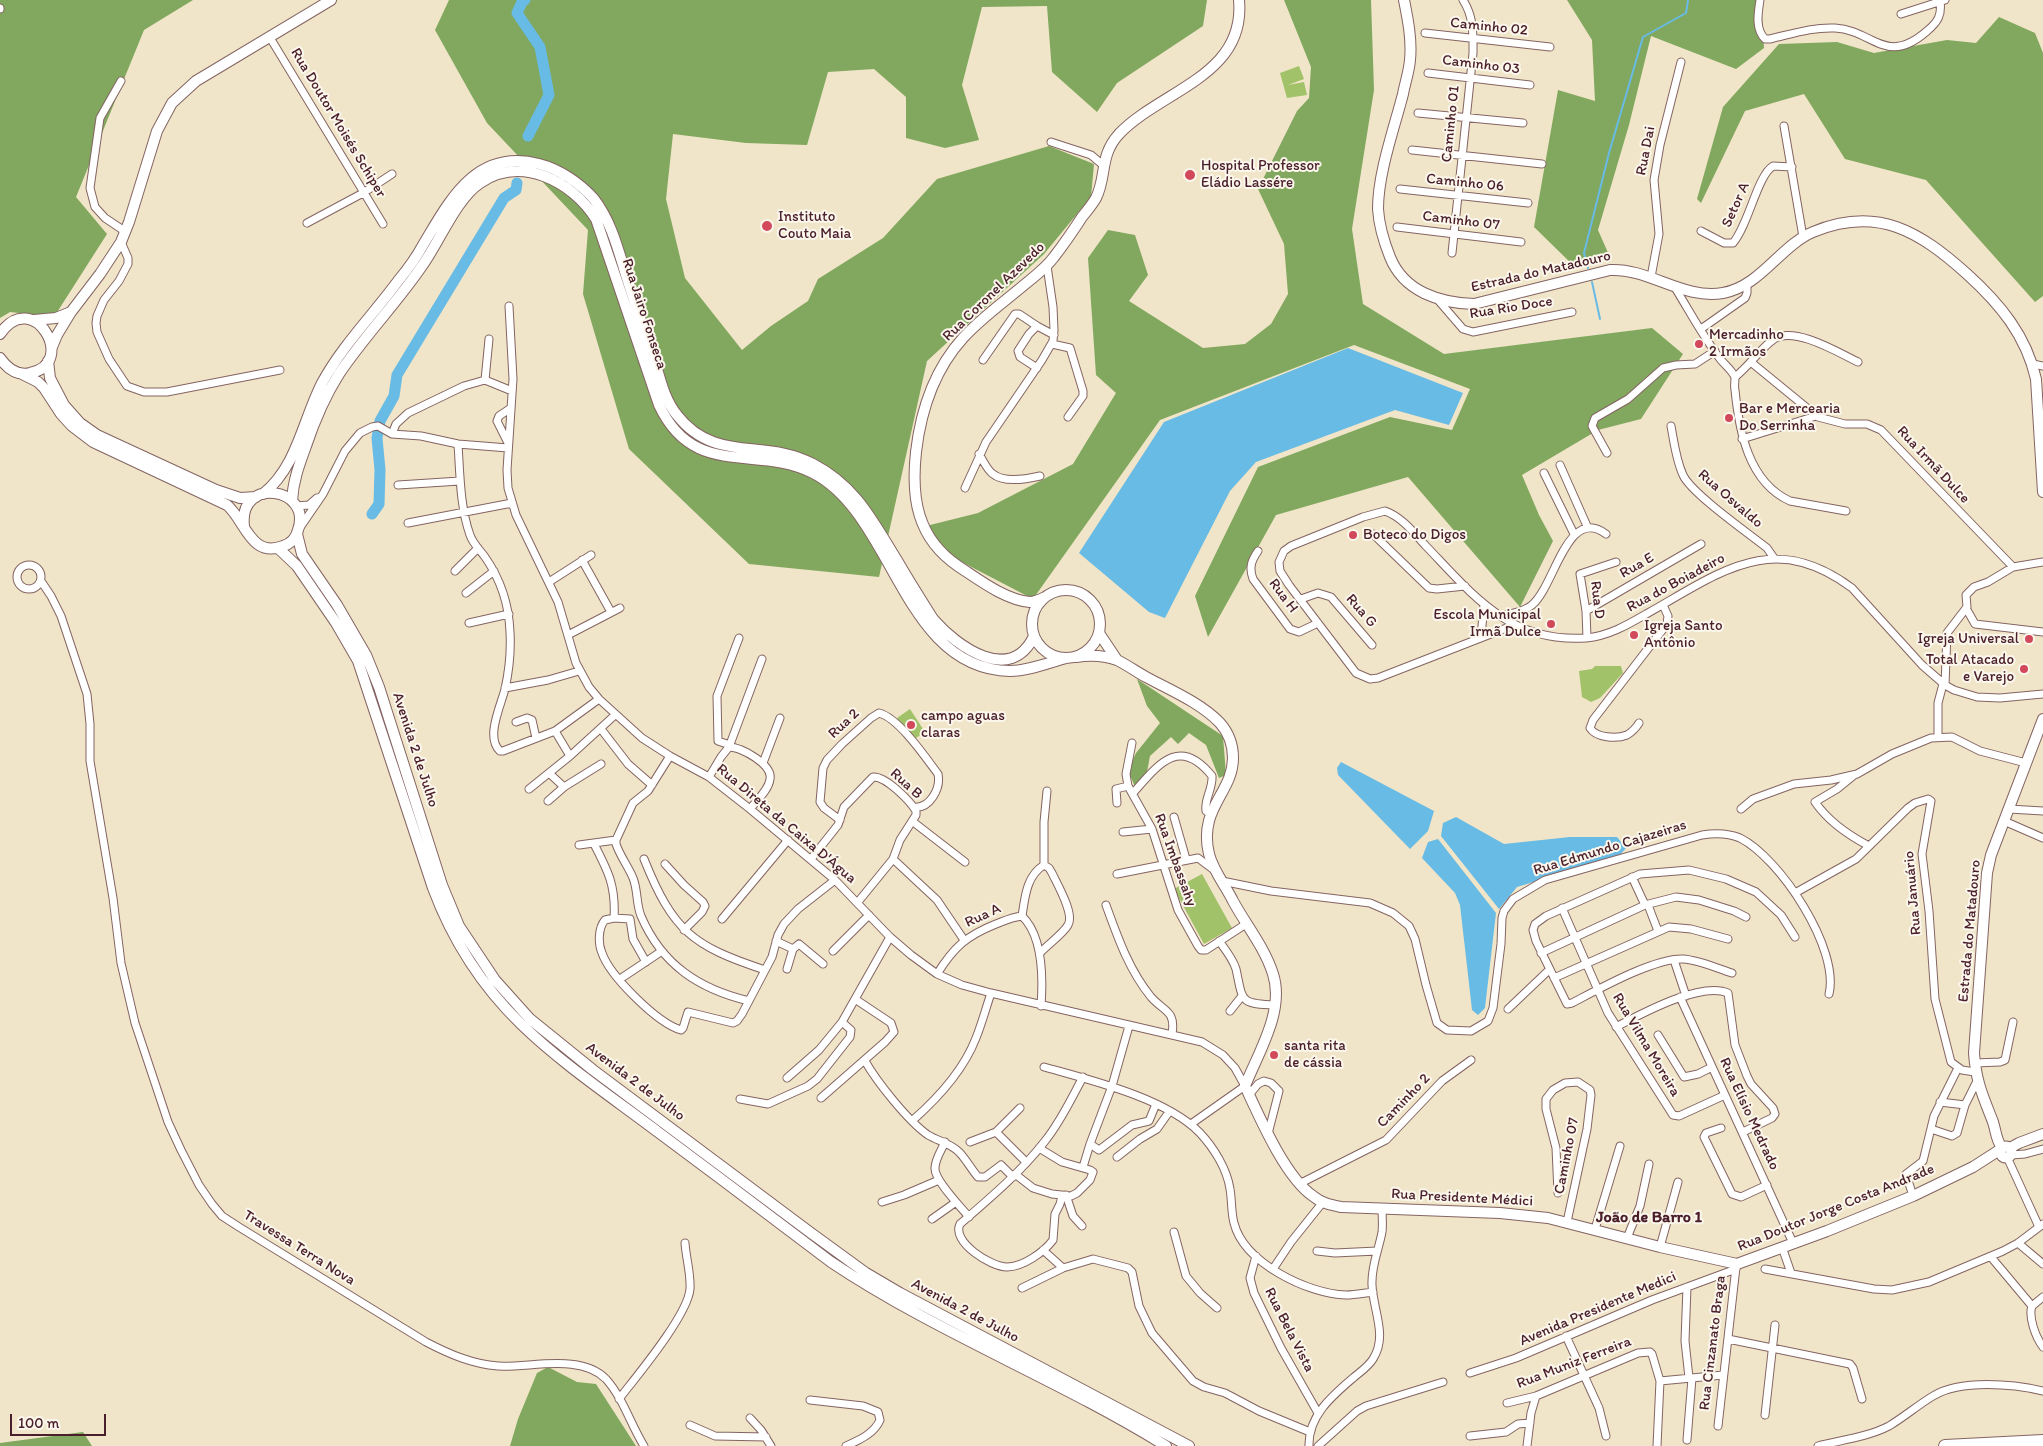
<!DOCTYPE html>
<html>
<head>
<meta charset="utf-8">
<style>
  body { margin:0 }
  #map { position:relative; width:2043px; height:1446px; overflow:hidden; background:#f0e5c8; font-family:Itim,sans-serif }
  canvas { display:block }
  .scale { position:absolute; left:10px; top:1414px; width:96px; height:22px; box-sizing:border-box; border:2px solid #4a1f2b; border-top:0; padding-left:6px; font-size:15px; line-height:18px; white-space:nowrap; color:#4a1f2b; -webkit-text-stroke:4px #fbf7ec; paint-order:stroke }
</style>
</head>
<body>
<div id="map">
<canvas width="2043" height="1446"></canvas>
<div class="scale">100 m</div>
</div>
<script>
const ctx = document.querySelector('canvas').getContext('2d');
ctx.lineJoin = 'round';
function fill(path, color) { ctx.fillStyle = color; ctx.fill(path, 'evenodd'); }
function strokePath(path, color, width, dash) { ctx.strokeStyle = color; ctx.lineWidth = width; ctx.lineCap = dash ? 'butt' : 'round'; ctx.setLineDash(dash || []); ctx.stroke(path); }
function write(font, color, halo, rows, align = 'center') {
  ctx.font = font + ' Itim,sans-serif'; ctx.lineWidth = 4; ctx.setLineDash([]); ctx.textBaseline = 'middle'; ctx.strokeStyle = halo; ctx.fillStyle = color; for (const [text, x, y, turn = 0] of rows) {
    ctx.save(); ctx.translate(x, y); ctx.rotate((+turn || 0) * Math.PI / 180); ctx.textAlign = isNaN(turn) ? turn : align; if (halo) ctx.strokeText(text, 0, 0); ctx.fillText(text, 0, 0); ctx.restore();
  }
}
fill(new Path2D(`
  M1299,66L1304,79L1288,85L1304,82L1307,95L1287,98L1280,73Z
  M1595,666H1621L1623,673L1600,698L1591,702L1582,697L1579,671L1592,669Z
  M910,709L925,732L913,740L897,718Z
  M1202,874L1232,928L1204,944L1174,889Z`), '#a2c26a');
fill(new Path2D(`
  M0,0H193L144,30L76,197L107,234L54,317L10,312L0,318Z
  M449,0H1207L1203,26L1117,83L1097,112L1052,72L1047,6L982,7L962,85L979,140L945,148L906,138V97L874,69L828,72L807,145L746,143L673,134L666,199L685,278L742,350L771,326L808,301L818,279L883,238L937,179L1049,146L1094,164L1091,197L1044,254L927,361L879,577L749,564L629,449L583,294L588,230L487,123L435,30Z
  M1284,0H1371L1374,90L1352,229L1363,304L1444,354L1652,328L1683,354L1641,419L1598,430L1522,475L1539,515L1553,541L1520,607L1408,477L1276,515L1208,637L1195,596L1258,467L1390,417L1452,430L1470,389L1354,345L1160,420L1033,599L954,558L926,526L978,513L1073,464L1116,393L1096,375L1088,258L1108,230L1135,235L1148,275L1129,301L1203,348L1245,344L1271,324L1288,294L1284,244L1258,189L1297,111L1309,98L1311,67Z
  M1567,0H1761L1764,48L1736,69L1651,36L1629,125L1598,230L1609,255L1577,269L1534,227L1558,90L1595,101L1592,40Z
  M1999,17L2035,33L2043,53V296L2035,302L1926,180L1845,159L1804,94L1745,111L1701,203L1697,199L1723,107L1779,44L1837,42L1874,53L1947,40L1976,43Z
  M1137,679L1223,736L1226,775L1219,778L1206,745L1189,733L1178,744L1171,737L1150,756L1147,772L1135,787L1128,770L1136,753L1160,723L1147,706Z
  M548,1367L577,1382L596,1384L636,1446H510L518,1419L537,1373Z
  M83,1432L92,1446H0V1443Z`), '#81a85e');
fill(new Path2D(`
  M1348,348L1463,393L1449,425L1395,410L1256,462L1230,491L1165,618L1149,612L1079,553L1164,422Z
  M1341,762L1434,811L1428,831L1410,849L1338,775L1337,768Z
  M1456,817L1504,844L1570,837H1617L1626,848L1619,856L1517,887L1499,909L1441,836L1443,823Z
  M1438,839L1496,913L1485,1008L1478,1015L1472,1010L1460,905L1455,893L1422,858L1428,842Z`), '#68bbe4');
strokePath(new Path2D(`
  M1588,268L1584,253L1609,153L1643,37L1686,13L1688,0
  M1592,282L1600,319`), '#68bbe4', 2);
strokePath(new Path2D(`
  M525,0L522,2L517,13L540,47L549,95L528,136
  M372,514L379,504L380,470L377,438L380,421L394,396L397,375L504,198L516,190L517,183`), '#68bbe4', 11);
const street = new Path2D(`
  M1760,0C1758,13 1755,29 1765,39H1770C1792,34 1812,27 1835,28C1873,30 1886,67 1927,31C1938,22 1942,15 1940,1
  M0,8V9
  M1901,14L1945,0
  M1425,33L1550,47
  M269,36L383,224
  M1428,73L1530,85
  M121,81L100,118L90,188L95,207L105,218L126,232
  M1418,113L1523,123
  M1784,126L1803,237
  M1051,142L1091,155L1103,165
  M1412,150L1542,164
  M1400,189L1528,203
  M307,223L363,193L392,174
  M1397,227L1521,242
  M1701,231L1724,243H1733C1749,224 1757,176 1773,166L1792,167
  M121,242L128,258V264L119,281L104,300L97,316L96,323L97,332L109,359L127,386L144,392H167L280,370
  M1452,253L1473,53C1473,34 1474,17 1463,0
  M1651,277L1659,234L1654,180L1660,145L1681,62
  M1674,286C1689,310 1703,337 1721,360C1725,365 1734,372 1735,378C1735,382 1734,386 1735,390C1739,430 1748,482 1790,501L1846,511
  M1438,300L1463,329L1473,332L1572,312
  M509,306L513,379L507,470L508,488L516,515L558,602L576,663L589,687L599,699L642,738L670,756L709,777L750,809L835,880L890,937L911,955L937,974L962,985L991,993L1202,1042L1223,1055L1235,1068L1245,1086L1191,1124
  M1701,329L1745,298L1747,293V283
  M1052,344L1070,348L1083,391V396L1068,417
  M983,360L1015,314H1019L1037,326
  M1752,363L1818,417L1845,424H1867L1881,430L2013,567
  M2033,364L2043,366
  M1037,368L1020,357L1018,351L1029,334L1037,326L1054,335
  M1735,377C1749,366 1761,348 1774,339C1795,326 1839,353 1858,362
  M485,380L489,339
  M1671,426C1674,442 1676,460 1683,475C1691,493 1748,533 1767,548L1774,558
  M392,434L396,424L408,413L464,386L485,380L512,391
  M1742,439L1816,416
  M508,443L497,421L499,416L511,408
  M458,444C460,474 460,507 470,535C473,544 480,550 485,557C501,580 509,605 510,632C511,650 509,671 505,689C501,705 485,738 500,751H503L555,731L599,699
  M1607,453L1592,426L1595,418L1628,399L1663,368L1676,365L1695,364L1715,351
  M979,454C983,460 987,470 993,474C1004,483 1027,479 1040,476
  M1560,465L1587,526
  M1544,473L1574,534
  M398,485L460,481
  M965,488L986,442L1042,360L1053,341L1054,330L1053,307L1047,266
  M296,506L309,505L317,498
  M408,523L512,503
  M299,529L323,494L345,451L360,433L372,427L378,426L392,434L421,436L458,444L508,448
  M1373,534L1429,588L1437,589L1465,586
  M1258,551C1251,561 1249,568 1253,579L1290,629L1299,632L1318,623
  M582,560L611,612
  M17 577a12 12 0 1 1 24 0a12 12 0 1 1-24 0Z
  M455,571L478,548
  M41,581L51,596L61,616L87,694L90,724V761L113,898L121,963L135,1023L168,1122L181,1150L199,1185L212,1204L222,1216L239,1227L426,1342C449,1354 472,1364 498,1366C530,1368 581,1353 606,1379C623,1398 631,1425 644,1446
  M549,582L591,555
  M466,593L494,571
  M1301,599L1318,593L1331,597L1372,645
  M1966,608L1975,624L2043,632
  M1586,611L1701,544
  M1499,616C1510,614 1523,612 1532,605C1555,586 1567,505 1606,534
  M469,623L509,614
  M1514,625L1378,678L1370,679L1356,673L1289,585L1280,571L1279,562L1284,551L1291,546L1363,517L1385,511C1402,517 1414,533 1425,545C1473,595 1509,643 1586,638C1609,636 1629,624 1648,613C1721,572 1773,529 1852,588L1922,665L1945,685L1954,690L1977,697L2000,698L2043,694
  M568,635L620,608
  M1481,637L1484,604
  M1587,638L1586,611L1580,574L1616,562
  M1945,685L1947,633L1967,607L1966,595L1974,587L1988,582L2013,567L2043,562
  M505,688L548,680L579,671
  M516,722L527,718L532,720L536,738
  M1639,723C1636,728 1632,732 1627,735C1617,739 1596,738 1590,728L1593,720L1667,624L1668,616L1663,605
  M601,729L628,764L652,785
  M555,731L570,756
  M1938,737V703L1943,684
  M1132,743L1126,774L1128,786L1152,829L1178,910L1198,946L1201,950H1206L1246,924
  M730,745L718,741L717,696L739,638
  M729,747L762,659
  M670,756L648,791L633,803L616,840V844C620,856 628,866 633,878C638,890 636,904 641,916C662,965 699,989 749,1001
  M763,763L780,718
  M1853,776L1837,789L1815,802C1828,821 1848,835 1869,846
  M709,777L721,757L729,747C742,747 773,765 770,779C769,790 756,801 750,809
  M564,787L601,764
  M529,789L570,756L615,715
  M1133,793C1158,765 1179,735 1212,776C1213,789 1204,799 1206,811L1211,814
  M548,801L564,787L549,773
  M1117,803L1116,789L1128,786
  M1741,809L1753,799L1794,784L1831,780L1857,774L1892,754L1931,738L1952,737L1980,751L2026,763
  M2009,809L2043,811
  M1174,817L1186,859
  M840,820L824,808L820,802L823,768L827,760L842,744L871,718L879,713C899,718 926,758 938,774C941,788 930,809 914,807
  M912,821L965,862
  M2004,821L2043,838
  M1123,832L1152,829
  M594,844C608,871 616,886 614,918
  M579,845L616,840
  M644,859C673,931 692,946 765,970
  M811,859L838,825L844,807L873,777C886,776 910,801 916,811V815L900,840L893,859L858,902
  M893,859L937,900L964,940
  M665,864L684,885L703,902L705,906L702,912L684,930
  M1044,865V822L1047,791
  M1117,874L1198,858L1214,870
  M1632,877L1645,905
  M1222,881L1271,891L1370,903L1393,913L1409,926L1415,939L1426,985L1437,1023L1447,1030L1471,1031L1488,1021L1493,1008L1501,944L1502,918L1504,911L1513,899L1545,880L1702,835C1714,833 1728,833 1740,838C1780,858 1840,949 1829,994
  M1795,893L1856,859L1908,808L1915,803L1928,799L1931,801L1922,854L1929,911L1935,999L1951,1062L1962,1070L1975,1072
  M1106,905C1118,938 1129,970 1151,997C1164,1012 1176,1010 1172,1034
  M1648,905L1658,931
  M1562,908L1608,1013L1673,1115L1679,1116L1725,1095
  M1022,916C1025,898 1026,876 1044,865
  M722,919L788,840
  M776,941L793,949
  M1219,941C1225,949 1233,959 1236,969C1243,1001 1239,1004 1275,1005
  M833,951L869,915
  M1040,953C1047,945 1063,934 1068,925C1075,914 1057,884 1052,873L1049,868L1044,865
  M1541,953L1645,905L1676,897L1699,900L1734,911L1746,917
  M1674,960L1686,996
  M646,962L633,939L630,919L614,918L605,920C598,928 598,944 602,953C610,976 657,1023 681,1030L683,1028L688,1012L733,1023L737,1021L742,1014L772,957L778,935L784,924L798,909L835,880
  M787,969L793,949L799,944L823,964
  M1732,973C1716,968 1699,960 1683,959C1654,958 1599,989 1572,1003L1567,1004L1536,941L1533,930L1535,924L1546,916L1640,874L1689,870L1726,879L1756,892L1781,915L1795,937
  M937,974C954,947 966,936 996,924C1004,921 1012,917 1022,916C1043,936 1043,979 1041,1006
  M1554,978L1669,927L1691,929L1728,939
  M620,979L662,951
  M1680,997L1793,1243
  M1508,1009L1549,970
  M1230,1011L1242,996
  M1616,1027C1641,1014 1701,981 1728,993L1735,1045L1747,1076L1751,1084L1773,1108L1775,1114L1772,1118L1743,1132
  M1658,1035L1684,1077L1698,1074L1712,1067
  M865,1061C877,1082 908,1121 928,1135C938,1141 950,1143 959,1152C966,1159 971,1169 978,1177H985L1001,1165L1013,1177
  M1975,1063L2000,1062L2005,1060L2013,1022
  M1044,1067C1090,1080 1166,1098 1200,1133C1214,1148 1227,1169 1230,1189C1232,1200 1231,1212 1234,1223C1244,1263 1308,1294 1346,1295C1355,1295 1364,1293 1373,1292
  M787,1078L819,1050L842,1022L890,937
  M1249,1095L1258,1084L1264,1081L1271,1083L1279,1091L1268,1134
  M821,1098L885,1042L894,1032L891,1023L855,999
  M740,1099L768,1104L808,1086L817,1079L850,1037L851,1030L842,1022
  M1940,1102L1965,1105L1977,1081
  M913,1120C938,1098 964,1069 976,1038C982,1023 986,1008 991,993
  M1721,1128L1706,1133L1704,1137L1732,1194L1741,1197L1767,1185
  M1931,1129L1952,1136L1957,1133L1965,1105
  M996,1132L1026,1162
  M945,1142C942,1149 935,1159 935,1168C934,1180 961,1207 969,1217
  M970,1142L996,1132L1020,1108
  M1090,1144L1099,1150L1132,1125L1149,1121L1156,1104
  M2011,1155L2025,1154L2043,1149
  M1117,1157L1140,1139L1157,1129L1169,1112
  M2007,1157L2039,1227
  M1083,1167L1090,1144L1112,1086L1129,1026
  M1015,1174L1033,1188L1052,1194L1071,1196L1077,1193L1090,1180L1093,1172L1090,1170L1062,1162L1039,1148
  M1299,1184L1386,1140L1442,1081L1471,1060
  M1558,1193L1556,1148L1546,1109V1099L1553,1090L1565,1083L1578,1082L1590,1090L1591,1095L1587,1129L1567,1222
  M1066,1195L1073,1216L1082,1226
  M1062,1196L1060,1204L1055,1214L1053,1240C1044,1252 1023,1267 1007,1267C991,1267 951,1242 960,1224C990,1198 1021,1172 1045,1141C1061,1121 1071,1099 1083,1077
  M1913,1196L1906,1174L1923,1161L1934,1116L1958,1068
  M882,1202L904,1195L939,1180
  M932,1219L956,1202
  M1595,1229L1620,1146
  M1174,1232L1186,1276L1200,1293L1217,1308
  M1627,1238L1640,1206L1649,1164
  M2018,1243L2043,1264
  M1660,1247L1678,1182
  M1782,1247L1791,1273
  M1043,1250L1063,1268
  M1317,1251L1335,1253L1377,1251
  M1256,1256L1250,1278L1254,1293L1281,1348L1318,1413
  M1991,1257L2032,1306
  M1273,1269L1291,1242L1323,1202
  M1765,1269L1874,1289L1892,1290L1929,1282L2003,1251L2018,1243L2043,1224
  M1687,1287L1685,1341L1689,1378
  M1022,1288L1063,1268L1093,1259L1128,1268L1132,1272L1139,1306L1152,1333L1193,1381L1204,1387L1225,1393L1259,1411L1310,1432
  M2032,1306C2028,1317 2036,1338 2043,1347
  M2032,1306L2043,1297
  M1566,1336L1599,1408L1606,1436
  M1728,1339L1850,1364L1853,1368L1862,1399
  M1470,1373L1516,1358L1652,1300L1736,1269
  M1660,1381L1723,1375
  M619,1399C636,1377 688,1315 690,1289C691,1274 686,1258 685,1243
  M810,1400L863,1406L878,1412L880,1420C874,1434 859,1440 846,1446
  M1507,1403L1536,1396L1638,1353L1650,1352L1652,1354L1660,1381L1657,1446
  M1765,1415L1775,1325
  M750,1418L761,1430L771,1446
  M690,1425L715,1436L766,1437
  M1718,1426L1736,1267
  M1470,1436L1506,1432L1518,1424L1530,1423
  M1687,1440L1692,1378
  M1309,1446C1308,1416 1332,1396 1353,1378C1360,1372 1368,1367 1373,1359C1388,1336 1373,1310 1372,1285C1371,1266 1379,1249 1382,1232C1383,1224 1382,1216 1382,1209
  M1318,1446L1357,1411L1366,1406L1443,1382
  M1527,1446L1531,1413L1536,1396
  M1818,1446C1841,1440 1868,1437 1889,1426C1904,1417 1918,1405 1933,1396C1961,1379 2013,1384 2043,1391`);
const secondary = new Path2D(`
  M1404,0C1408,20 1412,40 1410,60C1409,72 1405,83 1403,94C1394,129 1378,173 1378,209C1379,225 1384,242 1390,257C1404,292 1440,303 1474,304L1610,270C1649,268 1683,300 1723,293C1761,286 1780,246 1813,232C1878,205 1920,232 1967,274C2000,304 2026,335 2036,379L2043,492
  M34,320L56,318L71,312
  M0,334C33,286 79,364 30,373C17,376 7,368 0,358
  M52,347L57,335L71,312L100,274L121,242L129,222L157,131L172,103L196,81L331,0
  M48,361L50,378L64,405L80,423L97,435L216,490L240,498L256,497
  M20,373L38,382L44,388L61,414L72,426L93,442L227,505C245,520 251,559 283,546C290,544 296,538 298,530C313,487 238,476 244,526
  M263,494C297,467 303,420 322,383C342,346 373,315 398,281C407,270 416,258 423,245C450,200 476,148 539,164C559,169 580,183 594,199C611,221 618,249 626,275C635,303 644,331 654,359C660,378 664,399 677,415C715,464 765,438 813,464C857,487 873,522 898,562C909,581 921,600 933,619C957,647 1011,685 1034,636
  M292,501C293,481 299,465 306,446C314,422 325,396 339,374C365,335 398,302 424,263C440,240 457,198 480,183C521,155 572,181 596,219L659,405C694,480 756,444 813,473C895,515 902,669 1010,671C1028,671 1048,663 1066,658
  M297,534L302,554L337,605L366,655L379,687L442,885L459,926L495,980L530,1019L593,1070L811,1233L866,1273L900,1293L1189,1446
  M278,548L297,566L336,623L358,661L433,888C452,939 482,986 521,1024C561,1063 613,1098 658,1132C716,1175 773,1218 831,1262C937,1333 1058,1379 1166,1446
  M1032 624a34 34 0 1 1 68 0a34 34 0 1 1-68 0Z
  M1045,597C1041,599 1035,602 1030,602C1005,600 978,579 958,566C917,538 911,498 916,452C921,409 934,370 963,338C981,318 1004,302 1024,285C1035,276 1046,268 1054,257C1064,244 1073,231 1082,217C1087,211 1092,205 1096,198C1107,176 1099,156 1119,134C1161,90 1246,76 1239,0
  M1099,633L1117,660
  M1076,657C1089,655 1103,655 1117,660C1127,665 1137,672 1146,677C1170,690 1201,703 1220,723C1228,732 1233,745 1233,758C1233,793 1198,808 1209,854C1213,871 1226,886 1233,901C1246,925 1265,948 1273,974C1285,1011 1258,1053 1245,1086C1259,1116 1285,1177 1313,1196C1321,1203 1331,1205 1341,1207L1500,1213L1548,1218L1660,1247L1737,1264L1827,1231L1913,1196L1973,1167L2001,1149
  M2000.5 1152a5.5 5.5 0 1 1 11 0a5.5 5.5 0 1 1-11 0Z
  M2002,1148C1996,1140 1996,1131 1993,1122C1983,1096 1976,1082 1974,1053L1987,873L1991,855L2043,719
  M2010,1148L2019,1143L2043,1134`);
const highway = new Path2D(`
  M1945,1446L2043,1441`);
strokePath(street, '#846462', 9);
strokePath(secondary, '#846462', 12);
strokePath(highway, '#846462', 14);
strokePath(street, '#fff', 7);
strokePath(secondary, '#fff', 10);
strokePath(highway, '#fff', 12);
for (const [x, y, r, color] of [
  [1190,175,6,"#d1495b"],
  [767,226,6,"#d1495b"],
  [1699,344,5,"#d1495b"],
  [1729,418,5,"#d1495b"],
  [1353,535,5,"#d1495b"],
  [1551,624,5,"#d1495b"],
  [1634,635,5,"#d1495b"],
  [2029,639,5,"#d1495b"],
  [2024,669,5,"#d1495b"],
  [911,725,5,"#d1495b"],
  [1274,1055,5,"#d1495b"]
]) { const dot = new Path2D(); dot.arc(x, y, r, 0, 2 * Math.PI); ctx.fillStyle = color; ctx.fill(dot); strokePath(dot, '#fbf7ec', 2); }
write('15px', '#4a1f2b', '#fbf7ec', [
  ["Caminho 02",1489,27,6],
  ["Caminho 03",1481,65,7],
  ["Rua Doutor Moisés Schiper",338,123,59],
  ["Caminho 01",1451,124,-84],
  ["Rua Dai",1646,151,-79],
  ["Caminho 06",1465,183,6],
  ["Setor A",1736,205,-66],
  ["Caminho 07",1461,221,7],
  ["Estrada do Matadouro",1541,272,-13],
  ["Rua Coronel Azevedo",994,292,-44],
  ["Rua Rio Doce",1511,308,-9],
  ["Rua Jairo Fonseca",644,314,72],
  ["Rua Irmã Dulce",1933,465,47],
  ["Rua Osvaldo",1730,499,41],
  ["Rua E",1637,566,-30],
  ["Rua do Boiadeiro",1676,583,-28],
  ["Rua H",1283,596,53],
  ["Rua D",1597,600,83],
  ["Rua G",1361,611,49],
  ["Rua 2",844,724,-43],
  ["Avenida 2 de Julho",415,750,72],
  ["Rua B",906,784,42],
  ["Rua Direta da Caixa D'Água",786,824,40],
  ["Rua Edmundo Cajazeiras",1610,848,-17],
  ["Rua Imbassahy",1175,860,70],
  ["Rua Januário",1913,893,-95],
  ["Rua A",983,916,-25],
  ["Estrada do Matadouro",1970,931,-85],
  ["Rua Vilma Moreira",1646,1045,59],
  ["Avenida 2 de Julho",635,1082,37],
  ["Caminho 2",1404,1101,-46],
  ["Rua Elísio Medrado",1749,1114,65],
  ["Caminho 07",1567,1156,-79],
  ["Rua Presidente Médici",1462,1198,3],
  ["Rua Doutor Jorge Costa Andrade",1836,1208,-22],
  ["Travessa Terra Nova",299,1248,32],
  ["Avenida Presidente Medici",1598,1309,-23],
  ["Avenida 2 de Julho",965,1311,28],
  ["Rua Bela Vista",1289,1330,63],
  ["Rua Cinzanato Braga",1713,1343,-83],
  ["Rua Muniz Ferreira",1574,1363,-21]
]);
write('15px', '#4a1f2b', '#fbf7ec', [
  ["Hospital Professor",1201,166],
  ["Eládio Lassére",1201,183],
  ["Instituto",778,217],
  ["Couto Maia",778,234],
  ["Mercadinho",1709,335],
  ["2 Irmãos",1709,352],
  ["Bar e Mercearia",1739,409],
  ["Do Serrinha",1739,426],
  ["Boteco do Digos",1363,535],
  ["Escola Municipal",1541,615,"right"],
  ["Irmã Dulce",1541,632,"right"],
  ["Igreja Santo",1644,626],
  ["Antônio",1644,643],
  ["Igreja Universal",2019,639,"right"],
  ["Total Atacado",2014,660,"right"],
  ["e Varejo",2014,677,"right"],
  ["campo aguas",921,716],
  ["claras",921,733],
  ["santa rita",1284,1046],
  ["de cássia",1284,1063]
], 'left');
write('bold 16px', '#4a1f2b', '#fbf7ec', [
  ["João de Barro 1",1649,1218]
]);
</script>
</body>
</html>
